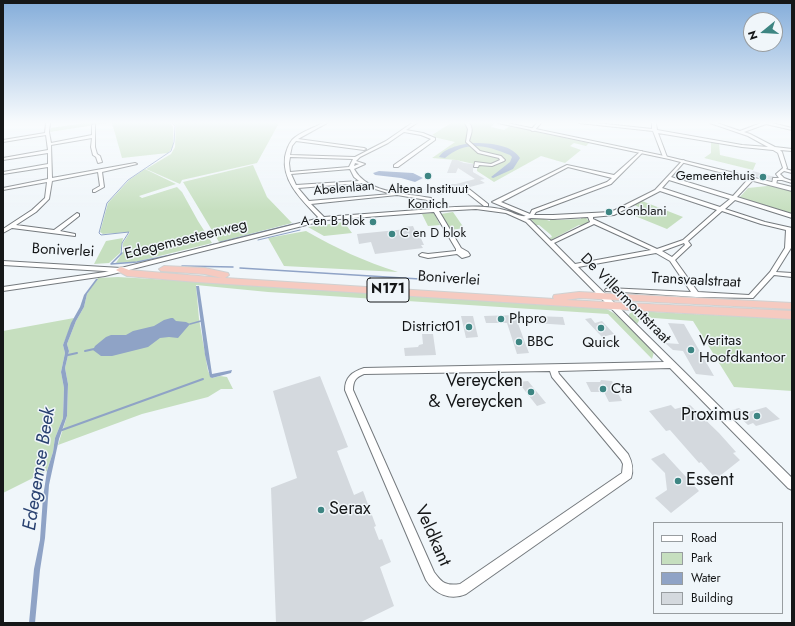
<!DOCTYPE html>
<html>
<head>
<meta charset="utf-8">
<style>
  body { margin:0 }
  #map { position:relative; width:795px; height:626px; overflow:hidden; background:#f0f6fa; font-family:Jost,sans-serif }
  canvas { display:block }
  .frame { position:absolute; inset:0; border:4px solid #151718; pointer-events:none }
  .legend { position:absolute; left:653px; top:522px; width:130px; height:92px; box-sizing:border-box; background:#f0f6fa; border:1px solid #989da0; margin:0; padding:5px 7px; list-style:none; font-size:12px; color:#151718 }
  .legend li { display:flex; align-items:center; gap:8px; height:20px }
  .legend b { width:20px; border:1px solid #989da0 }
  .north { position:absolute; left:743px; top:12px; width:40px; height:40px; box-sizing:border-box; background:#f0f6fa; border:1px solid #989da0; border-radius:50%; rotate:252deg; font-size:11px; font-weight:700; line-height:16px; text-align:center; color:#151718 }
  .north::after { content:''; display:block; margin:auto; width:14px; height:18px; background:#3d8582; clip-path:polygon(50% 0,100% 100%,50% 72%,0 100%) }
</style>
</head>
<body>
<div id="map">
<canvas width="795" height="626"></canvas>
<div class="frame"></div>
<ul class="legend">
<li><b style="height:5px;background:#fff"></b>Road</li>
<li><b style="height:11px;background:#c6dfbf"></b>Park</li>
<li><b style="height:11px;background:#8fa3c6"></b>Water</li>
<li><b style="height:11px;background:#d4d9de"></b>Building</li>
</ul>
<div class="north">N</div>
</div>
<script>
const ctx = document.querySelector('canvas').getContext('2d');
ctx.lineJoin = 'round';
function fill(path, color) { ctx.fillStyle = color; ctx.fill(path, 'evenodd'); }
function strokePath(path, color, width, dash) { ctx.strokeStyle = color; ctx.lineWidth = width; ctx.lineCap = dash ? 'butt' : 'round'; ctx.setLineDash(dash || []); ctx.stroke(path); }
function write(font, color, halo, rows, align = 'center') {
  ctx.font = font + ' Jost,sans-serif'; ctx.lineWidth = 3; ctx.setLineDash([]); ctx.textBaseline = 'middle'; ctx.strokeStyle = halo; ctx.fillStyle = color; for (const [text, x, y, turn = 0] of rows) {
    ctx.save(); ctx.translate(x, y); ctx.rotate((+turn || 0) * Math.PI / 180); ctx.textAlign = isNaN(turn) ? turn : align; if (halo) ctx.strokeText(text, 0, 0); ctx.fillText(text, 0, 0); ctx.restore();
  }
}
fill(new Path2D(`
  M84,123H107L50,132L51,128Z
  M112,123H170L173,127V147L168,153L122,158Z
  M173,123H279L257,163L182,180L180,184L146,169L171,154L175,147L176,126Z
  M451,123H492L494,124L491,127L504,130L510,126L589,143L586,146L574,143L570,146L581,150L565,163L541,156L494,182L477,171V166H474V164L456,160L432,158L455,142L433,137L435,136L432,135Z
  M711,142L719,143L720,155L756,163L753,170L704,158L711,153Z
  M253,165L267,197L292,223L219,242L183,182Z
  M145,169L176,184L139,196L142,198L177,187L182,192L198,221L212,243L135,262L116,263L123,252V243L130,232L103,234L100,232L108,203L129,180Z
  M768,184L792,191V214L739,198L748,188L767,186Z
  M642,201L683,217L667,229L635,216L646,210L634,205Z
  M453,212L464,228L451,230L441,214Z
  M432,213H434L440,225L428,226L422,214Z
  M581,217L586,218L590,222L581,226L579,225L551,240L549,238L552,237L551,235L539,225H536L531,219L541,218L550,221L549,218H555L556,220L581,219Z
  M344,222L352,233L324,236L308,227Z
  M306,231C336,248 365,262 398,272L284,266L268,238Z
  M123,238L120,253L109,263L94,264L106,241Z
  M118,277L170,280V279L605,308L615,314L654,352L652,359L608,314L268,292L196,285L199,319L208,371L212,378L220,376L227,377L233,389H221L208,397L142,414L58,445L67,416L68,384L65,368L69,351L67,344L76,321L84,307L87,294L98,278Z
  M634,311L792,319V391L734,387L693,321L641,317L637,324L629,317V314Z
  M74,318L63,345L65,353L61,372L64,388L63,418L55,438L53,452L47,471L3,493V331Z`), '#c6dfbf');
fill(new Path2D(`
  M470,143C486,143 510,143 520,158L513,169L493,178L491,177L510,162L512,157L510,155C486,145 466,140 445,158L439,157C444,148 460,145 470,143Z
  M379,171L413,173L423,178L415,182L401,178L375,175L373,173Z
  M96,279H98L87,294L84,307L76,321L67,344L69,351L65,368L68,384L67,416L59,439L49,485L45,538L40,570L35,623H29L34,569L40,540L43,497L47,471L53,452L55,438L63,418L64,388L61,372L65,353L63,345L71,323L80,307L84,295Z
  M196,286H199L212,374L232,370L231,373L212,378L210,377L205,355Z
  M171,318H173L176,321L186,322L190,324L178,338L169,337L160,338L148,347L112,356H101L93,350L95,346L106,337L111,335H126L133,331L154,326L164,320Z`), '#8fa3c6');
strokePath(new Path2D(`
  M258,240L300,230
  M220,242L293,224
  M121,254L122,243L129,232L101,235L99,233L107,203L128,180L171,151L174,142L175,126L172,123
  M177,254L214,244`), '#8fa3c6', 1);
strokePath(new Path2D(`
  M111,264L122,253
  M111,264L137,262L181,253
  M182,266L233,267
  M240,268L436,280
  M190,324L201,321`), '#8fa3c6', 1.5);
strokePath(new Path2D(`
  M85,351L94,349
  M68,355L77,353
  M62,430L203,379`), '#8fa3c6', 2);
fill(new Path2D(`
  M452,160H457L464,163L473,164V172L485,179L480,180L485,183L440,195L451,184H456L475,179L458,168L456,173H447Z
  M753,171L771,176H774L771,180L750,175Z
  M413,226L416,233L418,232L424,245H421L423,248L375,254L371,242L359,244L357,234L407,229L404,227Z
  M515,315L524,340L529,353L517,354L507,323H486L484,316Z
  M461,316H473L478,337L466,338Z
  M533,316L563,317L565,325L535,323Z
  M591,318L595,323L602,321L614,334L602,337L585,319Z
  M668,323L684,324L714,376L696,374L683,351L673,350L665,343L679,344Z
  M422,334H433L436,355L405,356L404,348L418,347L419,345L423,344Z
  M320,376L348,447L337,451L354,495L363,491L376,526L374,527L379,540L382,539L391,562L380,567L394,606L359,623H276L271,488L297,478L273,391Z
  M601,380L612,381L622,401L609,402L604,392H591L586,382H600Z
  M528,381L546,403L537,406L518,382Z
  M671,405L675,409L690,405L719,433L736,452L733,453L740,460L716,479L701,462L699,463L670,430L666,431L649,411Z
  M766,407L780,419L756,426L753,423L748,425L732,410L739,408L745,413Z
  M664,453L699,491L671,513L655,498L667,490L665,473L651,459Z`), '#d4d9de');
const minor = new Path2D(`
  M46,123H50L49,132L51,143L92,135V125L95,124V147L97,154L100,156L102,162L98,163L96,157L93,155L91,147L92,138L51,145L52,178L135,163L137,164L102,172L104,187L95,192H93V190L100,186L98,172L52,181L49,199L36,212L16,225L54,230L77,213L79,214V216L60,231L75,234V236L12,228L3,233V229L32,210L45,198L47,182L3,190V188L48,179V167L3,174V172L48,164V153L3,160V158L48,150L46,135L3,142V140L45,133Z
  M322,123H327L298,139L364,148L366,149L364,150L296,141L292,146L290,155L355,157L386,141L412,123H417L406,130L423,133L435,138V140L398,167H394V165L431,139L421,135L404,132L388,143L360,157L356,161L365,164L354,169C368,194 405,193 431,198L437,208C461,207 485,204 508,211C514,213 520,217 526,216L492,202L567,165L614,175L641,151H642V153L611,184L536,212L534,215H553L611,212L655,190L683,160L685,161L671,177L733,196L750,177H754V179L737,197L792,214V218L735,200L725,209L765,222L792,228L791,248L776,272L792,273V277L774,275L753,298L696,297L606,291L605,290L606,289L608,288L691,292L670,261L656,253L578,267L792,478V490L788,488L670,368L558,371L559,374L628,454C632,462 634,469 631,478L466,594C450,601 435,594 426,580L345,390C345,377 352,372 364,368L664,362L526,222L506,213L476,209L439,211L461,248L468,252L470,255L469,256L462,258L457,254L428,258L420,256L419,255L422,253L428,254L456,251V249L434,212L326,220L105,276L3,291V287L105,272L316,219L318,217C302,200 282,182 285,157C286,152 288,145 292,140C300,132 312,129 322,123ZM290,157L353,159L349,167L290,172L289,163ZM355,163L359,164L354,166ZM568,167L612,178L607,182L532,210L530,214L501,202ZM350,169L354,177L359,181L296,185L291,174ZM669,180L730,199L720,207L662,188ZM362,183L372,188L391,194L309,201L298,188ZM660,191L717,210L683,240L657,249L593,219V217L614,215ZM397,195L427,200L432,209L324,217L311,204ZM722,211L761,224L786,230L785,248L770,272L749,295L698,292L675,260L691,245L688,241ZM588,217L590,222L551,241L530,220L527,219L531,218L553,219ZM594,224L651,250L575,264L554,243ZM684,243L685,245L672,257L662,251ZM550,371L552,377L621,460L623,464L622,473L460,584C446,586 442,583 434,572L353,390C353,381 356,377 364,374Z
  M465,123H469C474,129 471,134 469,141L480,151L501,156L505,160L504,161L492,166L479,165L478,167H474L475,162L491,164L500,160L499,158L478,153L466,142L468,129Z
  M537,123H541L534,131H532L531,130Z
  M579,123H596L652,129V123H656L657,130L742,145L768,147L748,136L710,123H717L740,131L761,123H772L792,128V130L766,124L744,132L750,134L775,147L792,149V151L780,150L782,152L787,168L786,169L792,171V173L784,171L780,174L784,178L792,181V183L782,180H777L776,185L772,184L773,178H779L776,174L783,168L778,153L773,150L742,147L658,133L667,157L665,158L663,157L653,131Z
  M469,189L488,204V206H484L466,192V190Z`);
const tertiary = new Path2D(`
  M498,123H507L669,157L792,187V191L669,159Z`);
const secondary = new Path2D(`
  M3,261L121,268L125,270L121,272L3,265Z`);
const trunk = new Path2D(`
  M164,266L205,268L228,273L229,275L225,278L554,299L553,297L554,295L579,292L792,303V309L579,298L566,300L792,311V319L612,309L197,282L127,276L116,270L121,267L129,270L222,278L205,274L161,271L159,269Z`);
strokePath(minor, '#757a7e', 2);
strokePath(tertiary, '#757a7e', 2);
strokePath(secondary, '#757a7e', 2);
strokePath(trunk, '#d0d1d1', 2);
fill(minor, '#fff');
fill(tertiary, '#fff');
fill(secondary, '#fff');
fill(trunk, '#f6cac0');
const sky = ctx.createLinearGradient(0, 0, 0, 211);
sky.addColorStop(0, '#84adda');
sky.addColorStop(0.58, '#f8fbfd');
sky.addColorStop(1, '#f8fbfd00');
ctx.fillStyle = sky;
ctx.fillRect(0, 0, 795, 211);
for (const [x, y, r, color] of [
  [428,176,4,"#3d8582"],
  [763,177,4,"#3d8582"],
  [609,212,4,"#3d8582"],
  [373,222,4,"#3d8582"],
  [392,234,4,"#3d8582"],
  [501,319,4,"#3d8582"],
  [469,327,4,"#3d8582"],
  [601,328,4,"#3d8582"],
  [519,342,4,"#3d8582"],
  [691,350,4,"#3d8582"],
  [603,389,4,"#3d8582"],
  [531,392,4,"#3d8582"],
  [757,416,4,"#3d8582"],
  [678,481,4,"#3d8582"],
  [321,510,4,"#3d8582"]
]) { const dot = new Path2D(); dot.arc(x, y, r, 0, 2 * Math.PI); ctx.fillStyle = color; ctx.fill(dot); strokePath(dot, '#f0f6fa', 1.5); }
write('13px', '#151718', '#f0f6fa', [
  ["Gemeentehuis",755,177],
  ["Altena Instituut",428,190,"center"],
  ["Kontich",428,205,"center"],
  ["Conblani",617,212,"left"],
  ["A en B blok",365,222],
  ["C en D blok",400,234,"left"]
], 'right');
write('13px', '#151718', '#f0f6fa', [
  ["Abelenlaan",344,189,-5]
]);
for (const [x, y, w] of [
  [388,290,42]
]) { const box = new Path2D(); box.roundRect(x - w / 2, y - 12, w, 24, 3); ctx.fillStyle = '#f0f6fa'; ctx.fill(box); strokePath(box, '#151718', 1); }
write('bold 14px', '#151718', null, [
  ["N171",388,290]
]);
write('15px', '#151718', '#f0f6fa', [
  ["Edegemsesteenweg",186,240,-14],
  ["Boniverlei",63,251,3],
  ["Boniverlei",449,279,4],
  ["Transvaalstraat",696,281,3],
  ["De Villermontstraat",625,299,45]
]);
write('15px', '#151718', '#f0f6fa', [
  ["Phpro",509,319],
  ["District01",461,327,"right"],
  ["Veritas",699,341],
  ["Hoofdkantoor",699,358],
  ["BBC",527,342],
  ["Quick",601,343,"center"],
  ["Cta",611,389]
], 'left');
write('18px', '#151718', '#f0f6fa', [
  ["Vereycken",523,382],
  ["& Vereycken",523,403],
  ["Proximus",749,416],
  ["Essent",686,481,"left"],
  ["Serax",329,510,"left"]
], 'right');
write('18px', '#151718', '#f0f6fa', [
  ["Veldkant",432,536,66]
]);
write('italic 19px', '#2a4271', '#f0f6fa', [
  ["Edegemse Beek",40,469,-81]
]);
</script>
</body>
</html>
